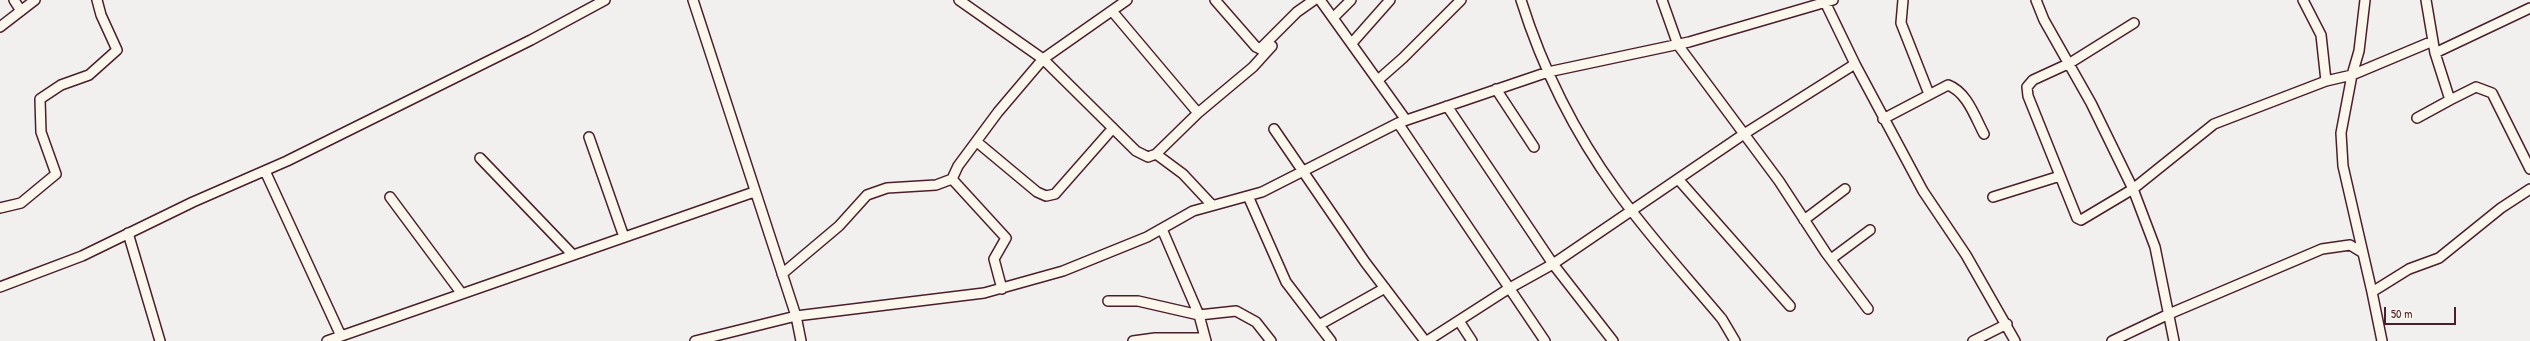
<!DOCTYPE html>
<html>
<head>
<meta charset="utf-8">
<style>
  body { margin:0 }
  #map { position:relative; width:2530px; height:341px; overflow:hidden; background:#f2f0ef; font-family:"Patrick Hand",sans-serif }
  canvas { display:block }
  .scale { position:absolute; left:2384px; top:307px; width:72px; height:18px; box-sizing:border-box; border:2px solid #4a1f2b; border-top:0; padding-left:5px; font-size:12px; line-height:14px; white-space:nowrap; color:#4a1f2b; -webkit-text-stroke:3px #fbf7ec; paint-order:stroke }
</style>
</head>
<body>
<div id="map">
<canvas width="2530" height="341"></canvas>
<div class="scale">50 m</div>
</div>
<script>
const ctx = document.querySelector('canvas').getContext('2d');
ctx.lineJoin = 'round';
function strokePath(path, color, width, dash) { ctx.strokeStyle = color; ctx.lineWidth = width; ctx.lineCap = dash ? 'butt' : 'round'; ctx.setLineDash(dash || []); ctx.stroke(path); }
const minor = new Path2D(`
  M14,0L21,11
  M693,0L796,316L801,341
  M959,0L1043,59L1136,151L1148,157L1156,154L1183,174L1212,205
  M1215,0L1256,47L1260,49L1297,12L1314,0
  M1320,0L1406,120
  M1521,0C1542,67 1574,132 1616,190C1648,235 1686,276 1722,319L1735,341
  M1662,0L1678,45L1779,181L1826,253L1868,309
  M1903,0L1901,23L1929,94
  M2036,0L2044,20L2091,103L2133,189L2155,247L2174,341
  M2303,0L2321,35L2326,81
  M1112,11L1198,113
  M1334,17L1351,0
  M2134,23L2070,63L2033,80L2027,87L2028,96L2077,218L2081,220L2133,189L2214,124L2326,81L2352,75L2433,41
  M0,27L35,0
  M1352,43L1390,0
  M2435,53L2530,8
  M1855,64L1923,191L1966,255L2015,341
  M1378,80L1403,58L1461,0
  M1496,89L1534,147
  M2450,100L2476,87L2492,93L2530,169
  M1447,106L1553,264L1613,341
  M2417,118L2450,100L2435,53L2426,0
  M1883,119L1948,85C1967,92 1975,117 1984,134
  M1398,123L1545,341
  M1274,129L1365,262L1425,341
  M589,137L624,237
  M977,142L1037,192L1046,196L1055,194L1113,128
  M1156,154L1198,113L1253,67L1272,46
  M480,158L573,255
  M265,171L341,336
  M952,179L1006,238L994,259L1002,289
  M1678,179L1790,306
  M1248,196L1286,282L1331,341
  M390,197L462,294
  M1993,197L2060,176
  M0,208L21,203L56,174L41,132L40,99L61,85L89,75L117,50L101,15L97,0
  M1804,220L1845,189
  M1162,229L1199,315L1236,311L1256,322L1271,341
  M128,233L160,341
  M2363,253L2343,166L2341,133L2352,75L2359,51L2365,0
  M1831,259L1870,230
  M782,274L839,226L867,195L887,188L936,185L952,179L958,166L998,112L1043,59L1127,0
  M0,287L82,256L193,202L287,161L531,40L605,0
  M2372,292L2382,341
  M1108,301H1138L1199,315L1206,341
  M1459,321L1472,341
  M1319,325L1385,288
  M327,341L754,192
  M695,341L796,316L984,293L1063,271L1147,237L1193,211L1262,192L1398,123L1548,72L1689,42L1833,0
  M1133,341L1155,338H1205
  M1427,341L1508,289L1553,264L1744,134L1855,64L1824,0
  M1973,341L2007,324
  M2112,341L2169,314L2322,249L2350,245L2363,253L2372,292L2409,269L2439,258L2501,208L2530,189`);
strokePath(minor, '#4a1f2b', 12);
strokePath(minor, '#fbf7ec', 9);
</script>
</body>
</html>
